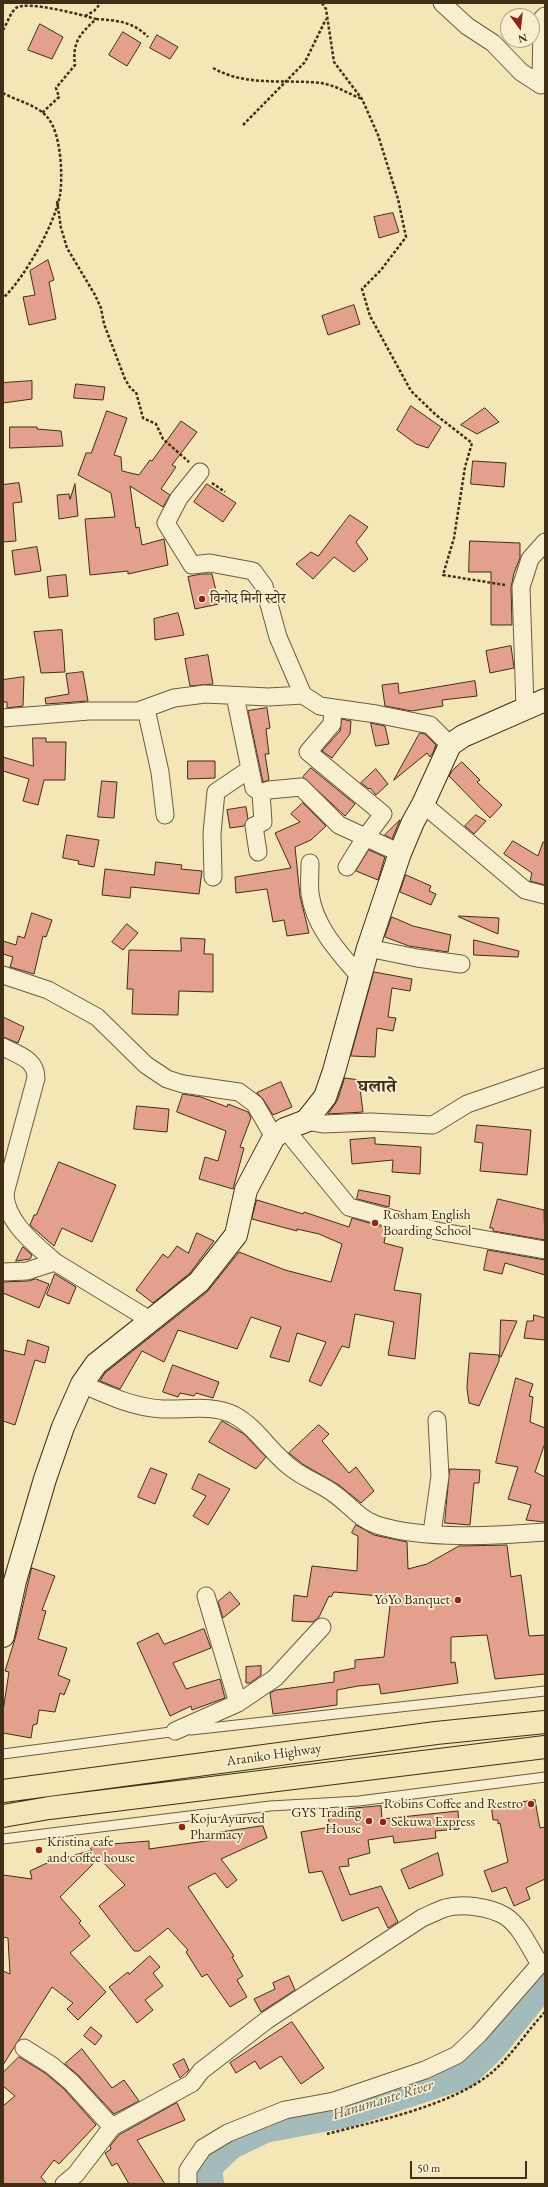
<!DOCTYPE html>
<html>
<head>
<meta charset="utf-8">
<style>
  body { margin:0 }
  #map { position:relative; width:548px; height:2187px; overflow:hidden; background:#f5e6b8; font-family:"EB Garamond",serif }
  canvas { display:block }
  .frame { position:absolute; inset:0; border:4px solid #402e17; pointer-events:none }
  .north { position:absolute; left:500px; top:8px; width:40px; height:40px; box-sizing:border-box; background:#f8efd1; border:1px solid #aea287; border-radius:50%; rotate:165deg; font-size:11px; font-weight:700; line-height:16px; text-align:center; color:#402e17 }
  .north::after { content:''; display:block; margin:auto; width:14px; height:18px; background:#8f2418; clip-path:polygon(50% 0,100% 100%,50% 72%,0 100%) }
  .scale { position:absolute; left:410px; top:2161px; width:117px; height:18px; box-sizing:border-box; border:2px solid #402e17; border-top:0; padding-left:5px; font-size:12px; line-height:14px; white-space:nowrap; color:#402e17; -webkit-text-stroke:3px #f8efd1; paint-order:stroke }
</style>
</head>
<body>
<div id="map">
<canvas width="548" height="2187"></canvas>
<div class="frame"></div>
<div class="north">N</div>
<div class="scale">50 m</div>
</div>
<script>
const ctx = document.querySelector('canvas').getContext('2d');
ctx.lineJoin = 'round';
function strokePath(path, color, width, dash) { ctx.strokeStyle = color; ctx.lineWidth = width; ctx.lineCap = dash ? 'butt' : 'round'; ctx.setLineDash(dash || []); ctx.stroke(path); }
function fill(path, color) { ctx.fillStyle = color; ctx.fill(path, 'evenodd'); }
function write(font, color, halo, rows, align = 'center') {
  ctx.font = font + ' "EB Garamond","Noto Serif Devanagari",serif'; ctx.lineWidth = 3.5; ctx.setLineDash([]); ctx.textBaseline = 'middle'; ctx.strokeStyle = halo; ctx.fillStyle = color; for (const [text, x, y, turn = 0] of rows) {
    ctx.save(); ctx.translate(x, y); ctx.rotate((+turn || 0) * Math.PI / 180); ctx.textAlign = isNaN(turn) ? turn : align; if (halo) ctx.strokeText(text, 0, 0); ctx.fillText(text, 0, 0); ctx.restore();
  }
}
strokePath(new Path2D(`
  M210,2184L208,2167L230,2146L265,2129L349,2113L464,2075L493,2047L545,1983`), '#a3bcbb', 28);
const building = new Path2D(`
  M40,24L63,37L52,59L28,50Z
  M123,32L141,43L127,66L109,55Z
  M157,35L178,47L170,59L150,48Z
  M393,213L399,232L379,238L374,217Z
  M48,260L54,280L49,282L56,319L29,325L23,297L35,295L30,271Z
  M354,305L360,324L328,335L322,316Z
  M32,381V399L3,403V383Z
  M76,384L105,387L103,400L74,398Z
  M411,406L441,427L428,448L416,444L397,430Z
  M485,408L499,422L477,434L461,425Z
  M107,411L127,418L114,455L121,457L122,471L139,475L150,460L152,461L181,421L197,432L172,465L176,467L161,489L170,495L163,507L130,486L136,528L139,527L142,545L164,539L168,565L128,574V571L90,575L85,519L115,517L111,493L78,475L86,453H91Z
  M10,427H37V429L61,431L63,446L10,448Z
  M473,461L506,463L504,487L471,484Z
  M19,483L22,502L13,503L16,541L3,542V485Z
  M75,484L78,516L59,519L57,495L69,494L70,499Z
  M207,484L236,503L223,522L194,502Z
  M350,515L368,527L356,542L368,559L354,572L334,557L313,579L296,564L311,552L318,556Z
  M470,541L520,543V558L514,573L511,587L512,625H491V572H469Z
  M37,547L41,571L15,575L12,551Z
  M202,574H212L219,604L195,609L188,577Z
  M66,575L68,596L49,598L47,577Z
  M178,613L184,635L155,640L154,619Z
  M62,630L65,672L41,673L34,632Z
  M511,646L514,668L490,673L486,651Z
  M208,655L213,684L190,686L185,659Z
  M83,672L88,701L46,704L45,698L69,694L66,674Z
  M24,677L23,706L7,708V702H3V680Z
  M475,681L477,696L442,700L443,706L412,711L385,706L382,685L398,683L399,693Z
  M267,708L270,728L266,729L269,754H265L269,780L263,782L248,711Z
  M342,719L351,721L350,734L332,758L322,751L340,731Z
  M371,723L385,726L389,744L376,746Z
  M420,733L425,734L436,745L433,753L430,757L427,753L394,780Z
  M33,738H46V742H66L65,780H44L38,805L23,801L29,779L3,771V757L33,766Z
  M188,761H215V778L188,779Z
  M462,762L480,780L477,782L502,805L490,818L449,776L452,771Z
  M311,768L355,804L345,816L303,777Z
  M376,769L388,784L376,795L370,788L369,789L361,783Z
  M102,781L117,782L114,818L98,817Z
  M303,803L326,826L311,840L295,847L300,896L309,933L287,936L284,920L273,922L267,889L236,893L235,877L291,868L275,833L300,822L291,814Z
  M246,807L248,819L244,826L230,828L227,810Z
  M476,815L486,821L474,834L465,826Z
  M400,820L392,839L385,835Z
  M67,835L99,840L94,867L78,864L79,861L63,858Z
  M513,841L538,856L543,842H545V885L530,881L532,873L504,854Z
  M369,850L385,857L378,880L356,871Z
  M156,862L182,865L181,869L202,871L199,894L131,887L130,898L102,895L105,869L154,875Z
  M406,875L431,886L429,891L436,894L431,905L400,892Z
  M32,913L52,920L46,937L43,936L34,974L10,967L13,957L3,954V941L16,945L18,936L24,938Z
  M459,916L499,918L498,934L459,917Z
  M392,917L413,926L451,935L448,952L409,946L385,937Z
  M127,924L138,933L123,950L112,942Z
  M181,938L205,939L204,954H213V992L179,991L178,1015L132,1014L133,989H127L129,950L181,951Z
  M474,940L519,951L518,957L474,955Z
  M374,972L412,979L410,991L392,988L388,1017L396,1018L393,1031L377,1028L375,1057L351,1056Z
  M3,1017L24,1027L18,1043L3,1037Z
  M345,1078L359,1080L363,1112L328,1114L337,1101Z
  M281,1082L292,1107L273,1115L263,1099L257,1093Z
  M183,1094L201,1097L227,1107L228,1104L248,1112L251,1118L240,1147L244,1148L233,1189L199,1179L205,1157L218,1161L226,1131L177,1112Z
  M137,1106L169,1109L167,1132L134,1129Z
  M477,1125L531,1130L527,1175L480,1171L483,1143L475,1142Z
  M375,1138V1144L421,1147L420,1174L392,1172L393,1160L352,1164L350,1140Z
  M59,1162L116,1185L92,1242L62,1228L54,1246L30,1225L34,1215H36Z
  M359,1190L390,1196L389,1207L357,1199Z
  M498,1199L544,1210L545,1240L493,1231V1228H490Z
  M257,1200L303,1214L304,1212L349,1227L352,1218L387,1228L384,1243L403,1248L394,1290L421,1294L415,1359L388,1355L394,1322L355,1314L349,1348L342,1346L321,1386L309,1381L326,1342L297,1333L289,1362L270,1357L281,1327L251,1317L237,1349L178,1330L164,1362L142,1351L120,1389L100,1381L105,1373L207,1292L239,1252L285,1270L331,1282L342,1244L319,1234L297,1229V1231L252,1219Z
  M197,1233L214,1241L190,1273L153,1303L136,1290L163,1254L168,1258L177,1246L188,1253Z
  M23,1247L32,1255L30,1259L16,1261Z
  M488,1250L545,1260V1275L505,1263L502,1274L484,1270Z
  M55,1274L76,1287L69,1304L47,1295Z
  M36,1279L49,1284L39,1308L3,1293V1282L28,1281Z
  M534,1315L545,1318V1340L524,1338L527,1321H533Z
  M501,1320L517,1321L501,1357H500Z
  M28,1340L49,1347L45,1363L35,1360L15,1425L3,1421V1350L24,1355Z
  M470,1353L499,1355V1361L479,1406L469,1403L467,1388Z
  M173,1365L219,1382L213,1398L196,1393L194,1396L180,1393L178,1397L163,1392Z
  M516,1378L533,1384L529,1396L533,1397L530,1422L545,1428V1443L535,1472L545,1477V1522L526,1520L531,1505L508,1499L518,1467L496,1463Z
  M222,1421L244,1434L266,1457L256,1469L209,1442Z
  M319,1425L329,1434L322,1441L349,1473L356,1467L374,1491L361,1503L339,1485L304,1465L289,1453Z
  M151,1468L167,1474L155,1504L138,1497Z
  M450,1469L480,1470L479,1483H474L470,1525L445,1523Z
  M199,1474L230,1489L208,1525L193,1516L206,1496L192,1489Z
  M356,1525L374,1535L407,1542L408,1569L427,1564L459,1546L507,1545L511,1577L521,1575L529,1636L545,1635V1674L495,1679L487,1635L451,1637V1663L455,1662L458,1683L381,1694L379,1684L358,1686L337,1690V1705L273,1714L270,1693L276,1690L334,1682V1672L355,1668V1660L384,1657L391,1597L334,1592L331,1597L329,1596L319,1617L313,1622L292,1621L294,1595L307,1597L312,1566L357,1571L358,1536L352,1533Z
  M32,1568L55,1576L42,1610L46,1611L38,1639L67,1648L58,1675L70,1680L64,1695L60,1693L55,1712L39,1710L37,1724L33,1725L31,1738L3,1733V1711L9,1672L5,1671L15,1639Z
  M230,1592L240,1604L223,1618L218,1602Z
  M204,1629L211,1648L173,1663L186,1689L220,1679L225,1698L192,1710L191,1706L170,1716L137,1643L158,1633L164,1644Z
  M261,1666V1675L250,1683H246V1667Z
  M535,1800L540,1828L545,1827V1879L526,1888L530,1899L514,1906L506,1887L492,1892L484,1871L508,1862L500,1823L498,1824V1820H493L491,1804L509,1802V1804Z
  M381,1806L382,1819L458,1811L459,1829L435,1831L436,1838L394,1843L393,1836L368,1840L370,1853L348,1859L349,1866L339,1867L350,1895L381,1886L398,1922L388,1928L378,1907L342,1921L322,1871L309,1873L301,1832L330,1827L328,1816L348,1813V1809Z
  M263,1826L267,1838L221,1859L237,1880L227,1888L215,1873L188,1887L234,1956L232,1957L243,1976L237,1980L247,1997L230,2007L207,1974L202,1977L186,1952L188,1950L168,1928L139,1951H134L99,1906L125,1885L99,1858L60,1897L81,1921L79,1923L90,1936L70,1953L106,1992L78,2020L67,2009L73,2003L52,1987L3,2065V1971L10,1974L8,1938L3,1937V1875L32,1879L30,1871L47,1863L92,1850L88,1846L149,1841V1849L213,1840L210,1834Z
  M438,1853L443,1875L409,1889L401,1870Z
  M150,1956L160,1967L153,1973L163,1986L145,2000L153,2010L137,2023L109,1987L128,1972L129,1974Z
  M289,1976L295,1990L261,2012L254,1999L275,1989L273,1983Z
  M292,2022L324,2068L301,2084L281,2056L260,2069L255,2061L236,2073L230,2063Z
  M91,2027L102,2036L95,2045L84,2036Z
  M82,2049L112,2088L124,2080L139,2101L114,2114L78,2075L65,2064Z
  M19,2057L45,2073L64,2089L96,2125L59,2164L54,2160L41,2177L47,2184H3V2106L15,2096L3,2086V2073Z
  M184,2059L189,2070L180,2078L173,2065Z
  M177,2103L185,2120L137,2140L165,2184H129L117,2163L112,2166L105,2153L111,2149L110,2146L119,2135Z`);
fill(building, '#e3a08c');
strokePath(building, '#402e17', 1);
const lane = new Path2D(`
  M191,1730L545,1691
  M3,1754L178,1731
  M3,1839L270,1806L359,1801L545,1777`);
const street = new Path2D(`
  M442,3L467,26L493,43L521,72L541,85L542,19L545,16
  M200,472L179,498L166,523L192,565L210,563L253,571L264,586L278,637L303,695
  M235,696L254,788L261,793L263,822L254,826L258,852
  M525,707L521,587L530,559L545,542
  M333,708L332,724L308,752L383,814L365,838L347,867
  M146,709L160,772L165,815
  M3,718L89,711H138L174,698L205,694L269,697L303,695L320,706L376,714L430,725L450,745
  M261,793L269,790L301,787L339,825L400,853
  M423,804L525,890L545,895
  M310,863C310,873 309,884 310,894C315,928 339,952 360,977
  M213,877L212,833L216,792L250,769
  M368,948L417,958L461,964
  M3,975L48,990L97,1017L146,1065L167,1079L183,1084L239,1092L255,1104L274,1137
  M3,1047C18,1055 36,1059 36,1078L5,1193C5,1222 36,1245 55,1262
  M306,1121L323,1124L371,1122L433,1125L467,1104L545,1077
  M285,1129L349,1207L437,1231L545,1250
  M3,1272L27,1271L55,1262L150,1320
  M82,1384C109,1396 133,1407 162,1409C186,1410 212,1404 234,1415C258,1428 272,1455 294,1470C306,1479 321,1484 333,1493C348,1503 359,1519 377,1525C425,1540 495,1536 545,1532
  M432,1533L440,1476L437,1420
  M206,1596L238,1703
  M175,1731L238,1703L275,1678L322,1627
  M24,2048L51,2065L71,2082L112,2127L76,2174L64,2184
  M112,2127L192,2083L201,2071L267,2020L422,1918C429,1915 437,1911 445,1908C462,1903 490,1907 505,1916C521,1926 530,1949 540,1964
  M188,2184V2170L203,2148L228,2133L285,2110L334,2101L425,2070L457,2055L479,2034L540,1964L545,1962`);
const secondary = new Path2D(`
  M3,1636L15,1581L45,1479L63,1427L82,1384L96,1364L199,1282L236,1235L246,1190L274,1137L285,1129L306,1121L325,1097L334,1071L368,948L400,853L413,822L423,804L450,745L463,736L545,700`);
const highway = new Path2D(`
  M3,1791L436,1733L545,1722
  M3,1816L49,1808L545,1747`);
strokePath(lane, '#6d5c3f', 11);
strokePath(street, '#6d5c3f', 19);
strokePath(secondary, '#402e17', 24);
strokePath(highway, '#402e17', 24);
strokePath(new Path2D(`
  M322,3L326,9L334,62L362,99L378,135L398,199L406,237L381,270L362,289L370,316L411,391L436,415L472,443L465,467L454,538L443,575L505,585
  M85,16L94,11L101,3
  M96,19C116,20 134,22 148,37
  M3,30C7,24 10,13 16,8C26,0 82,15 96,19C80,34 72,42 75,65L56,88L59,97L42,113
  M213,68C246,87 286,79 321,83C335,85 349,94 362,99
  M3,93C17,101 38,105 48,118C61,134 63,175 60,195C55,224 24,279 3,298
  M243,125L305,62L326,19
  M57,201L61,228L67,248L95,295L101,308L104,324L125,379L131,389L136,392L143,418L156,424L163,439L189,462
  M212,483L225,492
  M327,2134C376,2121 450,2106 490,2074C511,2057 526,2032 545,2012`), '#402e17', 2.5, [3, 2]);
strokePath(lane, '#f8efd1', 9);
strokePath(street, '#f8efd1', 17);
strokePath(secondary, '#f8efd1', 22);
strokePath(highway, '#f5e6b8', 22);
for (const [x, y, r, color] of [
  [202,599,4,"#8f2418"],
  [375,1223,4,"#8f2418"],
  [458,1600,4,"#8f2418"],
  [531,1804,4,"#8f2418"],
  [369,1821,4,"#8f2418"],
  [383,1822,4,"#8f2418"],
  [182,1827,4,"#8f2418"],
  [39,1850,4,"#8f2418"]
]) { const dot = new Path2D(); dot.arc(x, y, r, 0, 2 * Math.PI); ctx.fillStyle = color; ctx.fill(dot); strokePath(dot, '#f8efd1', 1.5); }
write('14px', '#402e17', '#f8efd1', [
  ["विनोद मिनी स्टोर",210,599],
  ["Rosham English",383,1215],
  ["Boarding School",383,1231],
  ["YoYo Banquet",450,1600,"right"],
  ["Robins Coffee and Restro",523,1804,"right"],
  ["GYS Trading",361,1813,"right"],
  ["House",361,1829,"right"],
  ["Koju Ayurved",190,1819],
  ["Pharmacy",190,1835],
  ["Sekuwa Express",391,1822],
  ["Kristina cafe",47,1842],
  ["and coffee house",47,1858]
], 'left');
write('14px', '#402e17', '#f8efd1', [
  ["Araniko Highway",274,1755,-8]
]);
write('italic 15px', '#595240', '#f8efd1', [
  ["Hanumante River",383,2100,-17]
]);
write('bold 18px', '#402e17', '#f8efd1', [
  ["घलाते",377,1087]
]);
</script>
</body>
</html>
